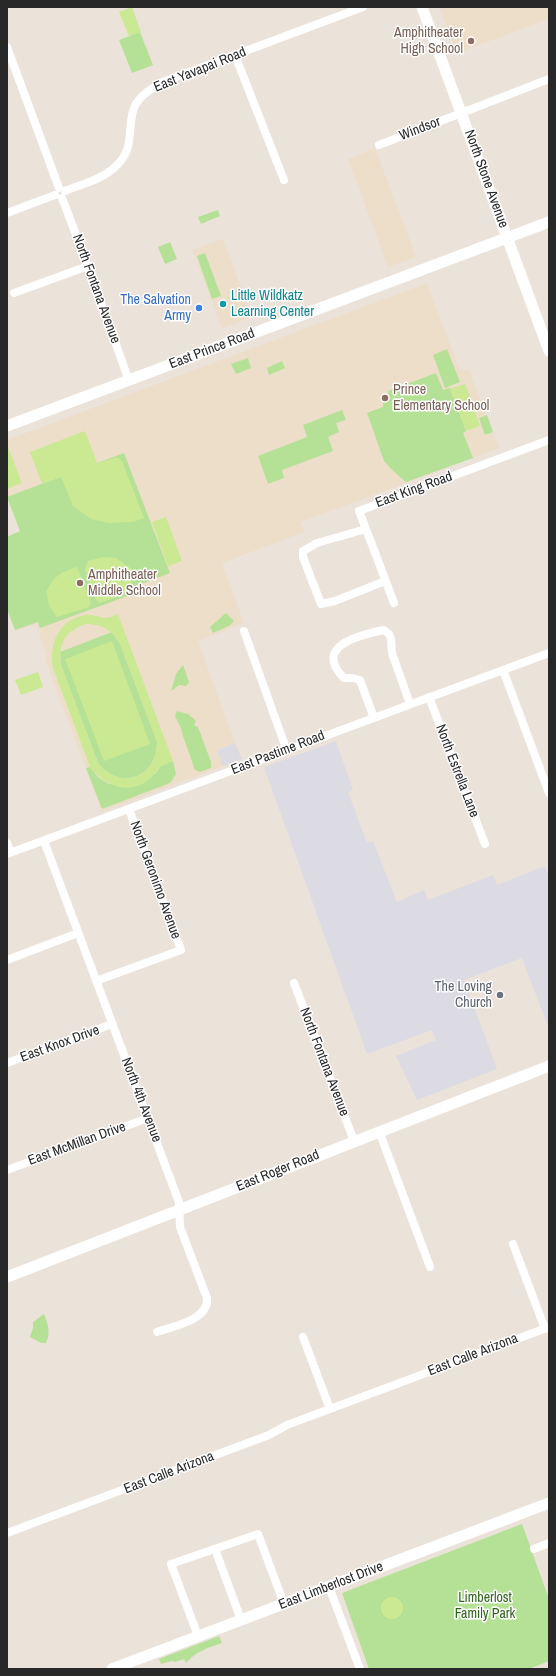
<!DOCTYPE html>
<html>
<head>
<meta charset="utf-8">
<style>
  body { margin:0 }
  #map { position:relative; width:556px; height:1676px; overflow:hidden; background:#ebe2da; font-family:"Archivo Narrow",sans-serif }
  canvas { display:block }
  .frame { position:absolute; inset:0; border:8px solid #282828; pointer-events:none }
</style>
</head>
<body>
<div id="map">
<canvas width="556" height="1676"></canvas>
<div class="frame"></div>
</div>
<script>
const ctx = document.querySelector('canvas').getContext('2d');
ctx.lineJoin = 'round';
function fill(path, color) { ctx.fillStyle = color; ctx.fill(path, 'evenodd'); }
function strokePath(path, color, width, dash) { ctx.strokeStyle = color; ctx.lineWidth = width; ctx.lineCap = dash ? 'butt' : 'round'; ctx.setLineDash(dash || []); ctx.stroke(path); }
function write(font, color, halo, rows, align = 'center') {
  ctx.font = font + ' "Archivo Narrow",sans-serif'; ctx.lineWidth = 3; ctx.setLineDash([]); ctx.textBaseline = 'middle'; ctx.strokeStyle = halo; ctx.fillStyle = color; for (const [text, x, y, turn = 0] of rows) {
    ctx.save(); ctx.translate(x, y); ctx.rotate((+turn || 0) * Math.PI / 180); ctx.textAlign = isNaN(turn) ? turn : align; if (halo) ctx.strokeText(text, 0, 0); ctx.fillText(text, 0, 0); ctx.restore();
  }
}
fill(new Path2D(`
  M336,741L353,790L348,792L367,843L373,841L397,902L424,890L428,900L493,875L497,885L545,866L549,878V1029L522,958L464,980L497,1069L417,1100L396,1056L436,1040L432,1030L367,1054L264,767Z
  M235,743L242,759L223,766L217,750Z`), '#dcdbe3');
fill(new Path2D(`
  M439,7H549V19L457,53Z
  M375,148L416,257L388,267L348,159Z
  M223,239L252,317L238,322V323L222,328L192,250Z
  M427,283L460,371L469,369L499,448L301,522L304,532L222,563L244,623L198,641L235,743L217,750L223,766L102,812L45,659L47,657L36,624L15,631L7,610V536L20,532L7,497V440Z`), '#eddec9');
fill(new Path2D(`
  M140,32L153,65L132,73L119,40Z
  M218,210L220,216L201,224L198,217Z
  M170,242L177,259L165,264L158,247Z
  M205,253L221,296L212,299L197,256Z
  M447,349L460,382L445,388L433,355Z
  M248,358L251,368L236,374L231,364Z
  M282,361L285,368L269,375L267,368Z
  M436,373L443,390L450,388L466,431L463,433L473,458L406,482L392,470L384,461L367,413L383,407V398L389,396L388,391Z
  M342,410L346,420L336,423L339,432L328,437L333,451L282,470L284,478L268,484L258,456L307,437L303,425Z
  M487,415L493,432L485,435L479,418Z
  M124,453L170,573L131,588L133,594L40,628L38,622L15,630L7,609V537L20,531L7,497Z
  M226,613L234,621L229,626L213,633L210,627Z
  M112,632L120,644L157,742C157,778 120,791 98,763L61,665L60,652Z
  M183,665L189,682L186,686L179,685L171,691L176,674Z
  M177,711L188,714L196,721L194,725L198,727L211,762V768L200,772L195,770L182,733L181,728L175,716Z
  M173,761L176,774L170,783L102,809L86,768L90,767L98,777L109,784L155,774L161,766Z
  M44,1314C48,1324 51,1333 46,1343H41L30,1337L33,1328V1322Z
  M522,1524L549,1599V1661L529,1669H369L342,1593Z
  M219,1636L222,1643C208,1648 196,1651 186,1663L184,1659L175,1662L172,1661L161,1664L159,1659Z`), '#b5e196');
fill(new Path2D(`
  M132,7L141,32L129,36L119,12Z
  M465,384L480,426L466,431L450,389Z
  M85,431L97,463L92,465L117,457L122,461L144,518L133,522L108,523L91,519L73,506L61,477L42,484L30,452Z
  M8,447L22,483L7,489V448Z
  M166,517L182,561L168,566L152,522Z
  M102,557L116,558L133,570V579L129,592L100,603L96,600L85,570L88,561Z
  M77,567L91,603L89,607L57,617L49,606L46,592C54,576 59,573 77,567Z
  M118,614L173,761C170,763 164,764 161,766C156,770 154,777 146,782C125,795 104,784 90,767L53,668C49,644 58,620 85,615C93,614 101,618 106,618C110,618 115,615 118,614ZM86,624C102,624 112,630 120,644L157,742C158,778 120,791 98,763L61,665C58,643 65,631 86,624Z
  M112,641L150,744L104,761L65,659Z
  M38,672L43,687L21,695L15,680Z
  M381 1608a11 11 0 1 1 22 0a11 11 0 1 1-22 0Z`), '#cae992');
strokePath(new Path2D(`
  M7,47L59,188
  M235,55L284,180
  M379,145L549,79
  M65,191C82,184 101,180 115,167C135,149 127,133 133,111C136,98 150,90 160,83L363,7
  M62,198L88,266L129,381
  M7,213L55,195
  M14,293L88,266
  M366,529L394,603
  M385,581L335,601L321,604L303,557V551L317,543L366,529L359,511L549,440
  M244,631L287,751
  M503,670L549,793
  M429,697L485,844
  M374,718L360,680L353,678H344C312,646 360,635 384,630L389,634L391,639L392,653L410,704
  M44,841L179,1202L180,1227L207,1298C209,1320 174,1326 157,1332
  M7,843L11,852
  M7,854L549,653
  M7,960L78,933
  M96,981L181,950L129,809
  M294,983L354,1141
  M7,1063L112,1024
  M379,1131L430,1267
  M7,1170L148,1118
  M513,1244L545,1329
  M303,1337L330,1409
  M7,1533L269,1435L287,1425L549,1327
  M215,1549L241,1620
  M534,1549L549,1543
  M329,1587L360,1669
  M198,1636L171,1564L258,1534L284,1604`), '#fff', 8);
strokePath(new Path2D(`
  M422,7L549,351
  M7,426L549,222
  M7,1277L549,1066
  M112,1669L549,1503`), '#fff', 11);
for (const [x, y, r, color] of [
  [471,41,4,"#8d6e63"],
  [223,304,4,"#0f9aa8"],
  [199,308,4,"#3f7fe0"],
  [385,398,4,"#8d6e63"],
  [80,583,4,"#8d6e63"],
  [500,995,4,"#6b7280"]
]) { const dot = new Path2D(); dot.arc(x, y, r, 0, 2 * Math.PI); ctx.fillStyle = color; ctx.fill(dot); strokePath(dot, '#fff', 1.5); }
write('14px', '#785e54', '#fff', [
  ["Amphitheater",463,33,"right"],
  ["High School",463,49,"right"],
  ["Prince",393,390],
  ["Elementary School",393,406],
  ["Amphitheater",88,575],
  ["Middle School",88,591]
], 'left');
write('14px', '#282828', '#fff', [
  ["East Yavapai Road",200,70,-22],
  ["Windsor",420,129,-21],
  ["North Stone Avenue",486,179,70],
  ["North Fontana Avenue",96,289,70],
  ["East Prince Road",212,349,-21],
  ["East King Road",414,490,-20],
  ["East Pastime Road",278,753,-21],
  ["North Estrella Lane",457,771,69],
  ["North Geronimo Avenue",155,880,70],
  ["East Knox Drive",60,1044,-20],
  ["North Fontana Avenue",324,1062,69],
  ["North 4th Avenue",141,1100,69],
  ["East McMillan Drive",77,1144,-20],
  ["East Roger Road",278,1171,-22],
  ["East Calle Arizona",473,1355,-21],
  ["East Calle Arizona",169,1473,-21],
  ["East Limberlost Drive",331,1586,-21]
]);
write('14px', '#0d838f', '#fff', [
  ["Little Wildkatz",231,296],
  ["Learning Center",231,312]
], 'left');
write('14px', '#366cbe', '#fff', [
  ["The Salvation",191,300],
  ["Army",191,316]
], 'right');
write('14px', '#5b616d', '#fff', [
  ["The Loving",492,987],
  ["Church",492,1003]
], 'right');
write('14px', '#2f641a', '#fff', [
  ["Limberlost",485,1598],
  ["Family Park",485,1614]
]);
</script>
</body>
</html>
